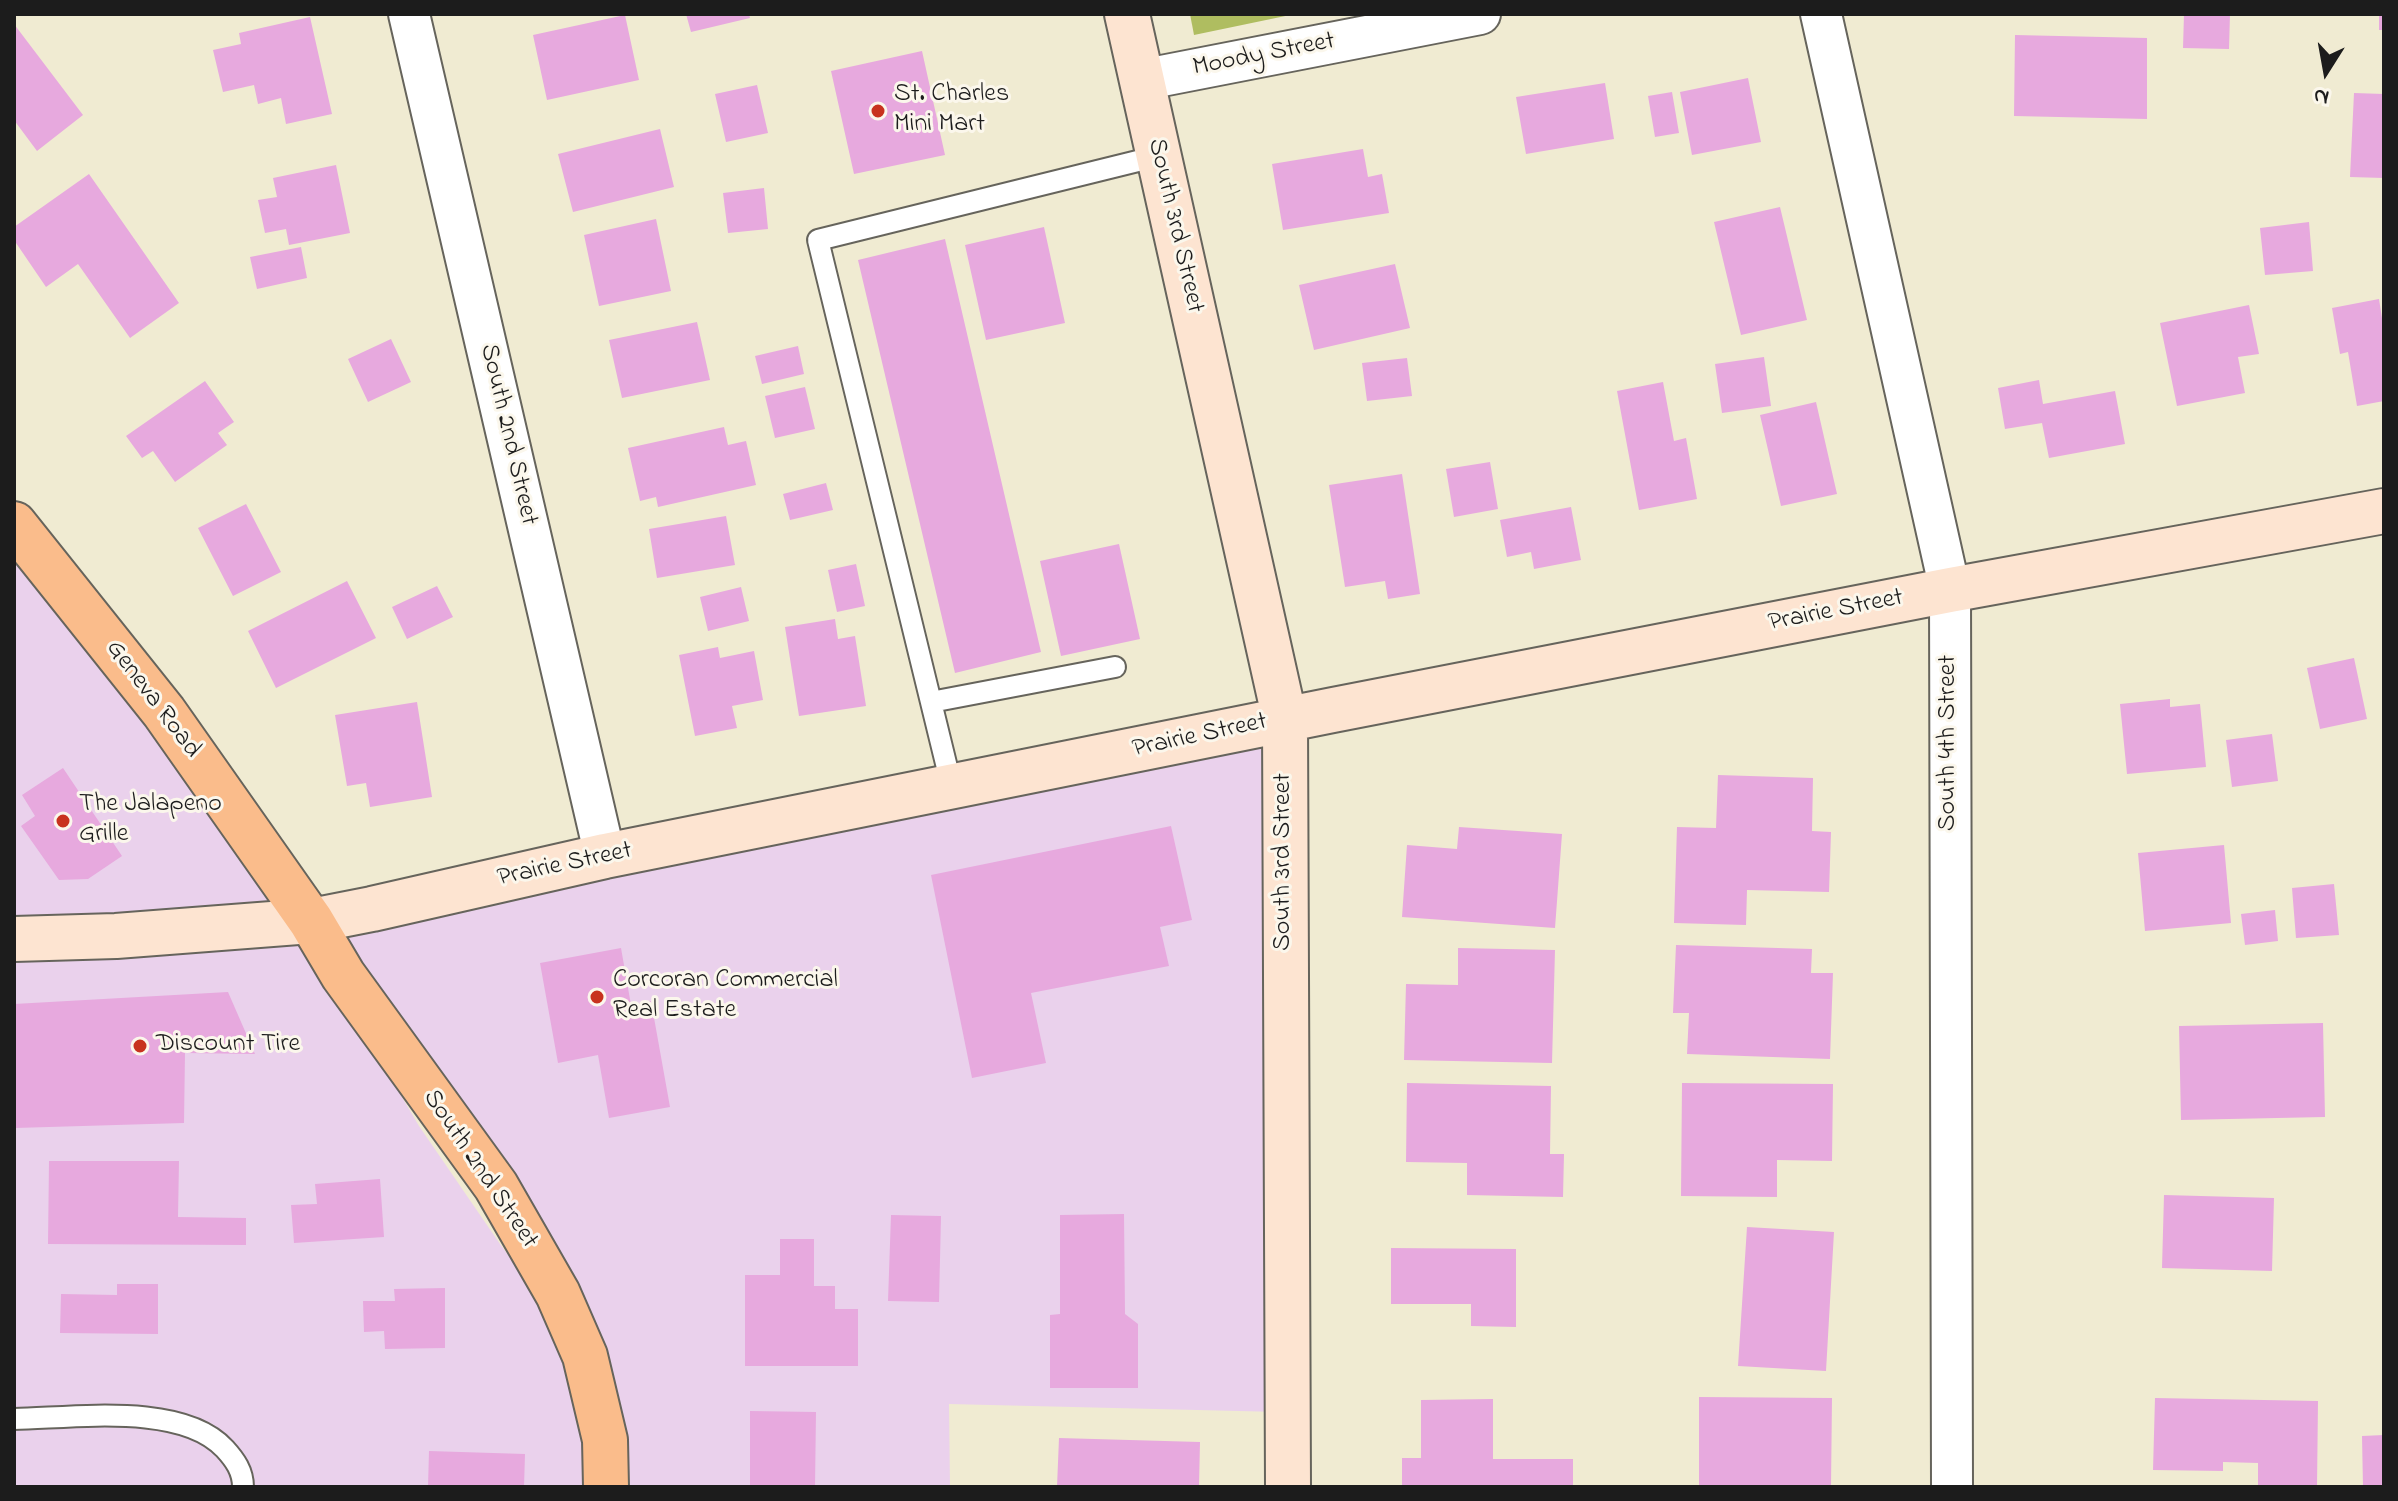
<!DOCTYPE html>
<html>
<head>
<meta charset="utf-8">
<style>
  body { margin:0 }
  #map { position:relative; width:2398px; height:1501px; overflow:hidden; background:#f0ebd2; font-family:"Indie Flower",sans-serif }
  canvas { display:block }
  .frame { position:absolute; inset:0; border:16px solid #1c1c1c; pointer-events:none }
  .north { position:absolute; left:2286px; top:32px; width:80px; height:80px; -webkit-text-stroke:6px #fbf7ec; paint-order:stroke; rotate:191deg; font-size:22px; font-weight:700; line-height:32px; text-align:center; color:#1c1c1c }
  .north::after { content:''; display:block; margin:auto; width:28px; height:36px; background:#1c1c1c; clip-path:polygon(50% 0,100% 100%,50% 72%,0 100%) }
</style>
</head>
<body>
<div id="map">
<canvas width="2398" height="1501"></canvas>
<div class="frame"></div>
<div class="north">N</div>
</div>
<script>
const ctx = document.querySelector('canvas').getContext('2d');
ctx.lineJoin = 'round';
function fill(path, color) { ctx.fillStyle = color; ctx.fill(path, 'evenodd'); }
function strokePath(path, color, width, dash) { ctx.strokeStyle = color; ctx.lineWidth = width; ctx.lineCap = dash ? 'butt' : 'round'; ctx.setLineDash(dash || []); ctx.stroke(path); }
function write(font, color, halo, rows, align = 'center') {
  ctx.font = font + ' "Indie Flower",sans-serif'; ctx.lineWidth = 6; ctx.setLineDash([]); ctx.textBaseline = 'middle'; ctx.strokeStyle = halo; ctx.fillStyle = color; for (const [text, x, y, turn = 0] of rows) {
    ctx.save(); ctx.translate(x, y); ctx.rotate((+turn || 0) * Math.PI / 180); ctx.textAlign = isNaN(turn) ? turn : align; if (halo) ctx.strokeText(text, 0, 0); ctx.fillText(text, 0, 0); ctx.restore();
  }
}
fill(new Path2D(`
  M14,541L292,913L14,930Z
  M1273,740L1280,1412L949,1404L950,1487H617L616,1438L335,930Z
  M305,932L419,1126L500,1244L549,1309L594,1447L595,1487H14V948Z`), '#ead1ec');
fill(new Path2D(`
  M1190,14H1295L1194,35Z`), '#afbd60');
fill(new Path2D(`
  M686,14H749L750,18L691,32Z
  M2184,14H2230L2229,49L2183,48Z
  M2379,14H2384V30H2379Z
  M625,15L639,80L547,100L533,35Z
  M310,17L332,114L286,124L281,98L258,104L254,85L223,92L213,50L241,44L239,33Z
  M14,24L83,115L37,151L14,120Z
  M2015,35L2147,38V119L2014,116Z
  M922,51L945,155L854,174L831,71Z
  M1748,78L1761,142L1692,155L1680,92Z
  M1605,83L1614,139L1526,154L1516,97Z
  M757,85L768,133L726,142L715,94Z
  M1672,92L1679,133L1655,137L1648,96Z
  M2354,93L2384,94V178L2350,177Z
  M660,129L674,187L573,212L558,154Z
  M1363,149L1368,177L1382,174L1389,213L1283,230L1272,164Z
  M336,165L350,233L289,245L286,229L265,233L258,200L277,197L273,178Z
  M89,174L179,303L130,338L78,264L46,287L14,240V227Z
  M764,188L768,229L728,233L723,193Z
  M1780,207L1807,320L1741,335L1714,222Z
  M656,219L671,291L599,306L584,235Z
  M2309,222L2313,271L2265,275L2260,228Z
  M1044,227L1065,323L986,340L965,245Z
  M945,239L1041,652L955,673L858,260Z
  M301,247L307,278L257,289L250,257Z
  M1395,264L1410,328L1314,350L1299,285Z
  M2379,299L2384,331V401L2357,406L2348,352L2340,354L2332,308Z
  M2249,305L2259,354L2238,357L2245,393L2177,406L2160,323Z
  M697,322L710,380L622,398L609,340Z
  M391,339L411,382L368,402L348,359Z
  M798,346L804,374L762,384L755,356Z
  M1764,357L1771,406L1722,413L1715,364Z
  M1407,358L1412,396L1367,401L1362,363Z
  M2039,380L2043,404L2115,391L2125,444L2049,458L2042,423L2005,429L1998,388Z
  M205,381L234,422L218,433L227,445L175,482L153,451L142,458L126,436Z
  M1663,382L1674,441L1686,438L1697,499L1639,510L1617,391Z
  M805,387L815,429L775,438L765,396Z
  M1816,402L1837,494L1781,506L1760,415Z
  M724,427L728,445L746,441L756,485L658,507L656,497L640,501L628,448Z
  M1490,462L1498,509L1454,517L1446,469Z
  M1402,474L1420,594L1388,599L1385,581L1345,587L1329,485Z
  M826,483L833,510L790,520L783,494Z
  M246,504L281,572L233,596L198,528Z
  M1571,507L1581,560L1534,569L1531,552L1507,557L1500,520Z
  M726,516L735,565L657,578L649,529Z
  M1119,544L1140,639L1061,656L1040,561Z
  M856,564L865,606L837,612L828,570Z
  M347,581L376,638L276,688L248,631Z
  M437,586L453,617L407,639L392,607Z
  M741,587L749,621L708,631L700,597Z
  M835,619L838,639L855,636L866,706L799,716L785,627Z
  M718,647L720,658L754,651L763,700L732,706L737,728L695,736L679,655Z
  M2354,658L2367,719L2320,729L2307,668Z
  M2170,699V707L2200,704L2206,767L2127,774L2120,704Z
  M417,702L432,797L370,807L366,783L347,786L335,715Z
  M2272,734L2278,781L2232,787L2226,740Z
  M63,768L122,856L88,879L59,880L21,826L35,816L22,795Z
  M1718,775L1813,778L1812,831L1831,832L1829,892L1747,890L1746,925L1674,923L1677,827L1716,828Z
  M1171,826L1192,920L1160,927L1169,966L1031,993L1046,1063L972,1078L931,875Z
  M1459,827L1562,834L1555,928L1402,917L1407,845L1457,849Z
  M2224,845L2231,923L2145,931L2138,853Z
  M2334,884L2339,935L2296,938L2292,888Z
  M2275,910L2278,941L2245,945L2241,914Z
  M1676,945L1812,949L1811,973H1833L1830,1059L1687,1054L1689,1013H1673Z
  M621,948L631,1005L651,1001L670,1107L609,1118L598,1055L558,1063L540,963Z
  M1458,948L1555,950L1552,1063L1404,1060L1406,984L1458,985Z
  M228,992L255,1054L185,1053L184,1123L15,1128L14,1004Z
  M2323,1023L2325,1117L2181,1120L2179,1026Z
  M1407,1083L1551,1086L1550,1154H1564L1563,1197L1467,1195V1163L1406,1162Z
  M1682,1083L1833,1084L1832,1161L1777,1160V1197L1681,1196Z
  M49,1161H179L178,1217L246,1218V1245L48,1244Z
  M380,1179L384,1237L294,1243L291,1205L317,1204L315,1184Z
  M2164,1195L2274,1198L2272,1271L2162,1268Z
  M1124,1214L1125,1314L1138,1324V1388H1050V1315L1060,1314V1215Z
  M891,1215L941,1216L939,1302L888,1301Z
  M1747,1227L1834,1232L1826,1371L1738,1366Z
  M780,1239H814V1286H835V1309H858V1366H745V1275H780Z
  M1391,1248L1516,1249V1327L1471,1326V1304H1391Z
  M117,1284H158V1334L60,1333L61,1294L117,1295Z
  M445,1288V1348L385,1349L384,1331L364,1332L363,1301H395L394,1289Z
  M1699,1397L1832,1398L1831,1486L1699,1485Z
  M2155,1398L2318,1401L2317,1487H2258V1463L2223,1462V1471L2153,1470Z
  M1493,1399V1459H1573V1487H1402V1458H1421V1400Z
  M750,1411L816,1412L815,1487H750Z
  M2384,1435V1487H2363L2362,1436Z
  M1059,1438L1200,1442L1199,1487H1057Z
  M429,1451L525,1454L524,1487H428Z`), '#e7a9de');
const lane = new Path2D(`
  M931,702L1115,667
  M952,788L818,240L1158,156
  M14,1419C73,1418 182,1402 225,1449C235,1460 243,1471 243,1487`);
const street = new Path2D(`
  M409,14L605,856
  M1821,14L1950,590L1952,1487
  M1141,80L1480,14`);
const secondary = new Path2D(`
  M1127,14L1285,720L1288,1487
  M14,939L116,936L311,921L372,909L605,856L1333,710L1950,590L2384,511`);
const primary = new Path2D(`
  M14,524L164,712L311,921L343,975L496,1186L558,1294L585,1356L605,1440L606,1487`);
strokePath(lane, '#66645c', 24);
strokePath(street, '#66645c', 44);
strokePath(secondary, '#66645c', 48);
strokePath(primary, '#66645c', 48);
strokePath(lane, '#fff', 20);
strokePath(street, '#fff', 40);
strokePath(secondary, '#fde4d1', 44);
strokePath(primary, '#fabc8b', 44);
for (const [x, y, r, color] of [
  [878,111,8,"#c8321e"],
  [63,821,8,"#c8321e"],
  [597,997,8,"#c8321e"],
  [140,1046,8,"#c8321e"]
]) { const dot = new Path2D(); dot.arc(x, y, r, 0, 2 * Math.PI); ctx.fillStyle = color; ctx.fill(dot); strokePath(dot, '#fbf7ec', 3); }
write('26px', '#1c1c1c', '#fbf7ec', [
  ["Moody Street",1264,56,-11],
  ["South 3rd Street",1174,226,77],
  ["South 2nd Street",507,435,77],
  ["Prairie Street",1836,612,-11],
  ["Geneva Road",152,700,53],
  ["Prairie Street",1200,737,-12],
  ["South 4th Street",1950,743,-90],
  ["South 3rd Street",1285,862,-90],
  ["Prairie Street",565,866,-12],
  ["South 2nd Street",479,1170,56]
]);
write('26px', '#1c1c1c', '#fbf7ec', [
  ["St. Charles",894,96],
  ["Mini Mart",894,126],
  ["The Jalapeno",79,806],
  ["Grille",79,836],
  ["Corcoran Commercial",613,982],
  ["Real Estate",613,1012],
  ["Discount Tire",156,1046]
], 'left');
</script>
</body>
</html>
